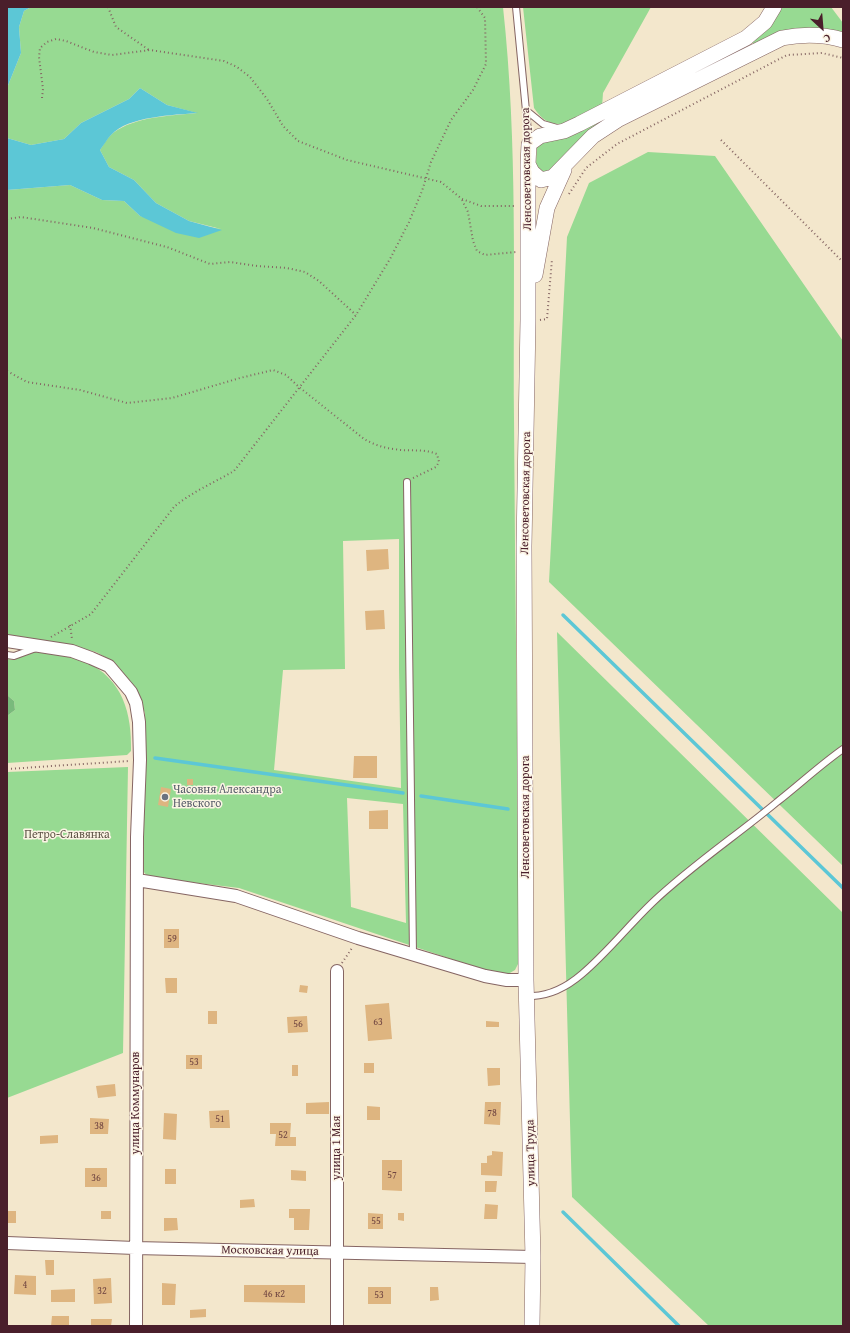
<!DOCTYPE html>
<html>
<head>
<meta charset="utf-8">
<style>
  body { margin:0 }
  #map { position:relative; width:850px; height:1333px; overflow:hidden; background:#f3e7cc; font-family:"Gentium Book Plus",serif }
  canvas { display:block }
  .frame { position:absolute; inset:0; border:8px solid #4a1f2b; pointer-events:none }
  .north { position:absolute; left:802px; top:8px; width:40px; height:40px; -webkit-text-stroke:3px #fcf5e5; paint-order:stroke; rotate:154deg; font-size:11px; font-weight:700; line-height:16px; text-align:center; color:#4a1f2b }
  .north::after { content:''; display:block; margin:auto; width:14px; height:18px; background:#4a1f2b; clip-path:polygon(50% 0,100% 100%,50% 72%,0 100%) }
</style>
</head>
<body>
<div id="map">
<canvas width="850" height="1333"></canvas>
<div class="frame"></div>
<div class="north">С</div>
</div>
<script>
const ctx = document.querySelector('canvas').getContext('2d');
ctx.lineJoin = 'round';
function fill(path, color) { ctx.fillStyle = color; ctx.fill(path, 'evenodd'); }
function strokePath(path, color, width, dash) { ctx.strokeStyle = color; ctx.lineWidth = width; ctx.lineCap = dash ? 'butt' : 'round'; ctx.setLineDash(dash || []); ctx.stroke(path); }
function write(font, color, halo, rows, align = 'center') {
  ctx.font = font + ' "Gentium Book Plus",serif'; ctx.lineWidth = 3; ctx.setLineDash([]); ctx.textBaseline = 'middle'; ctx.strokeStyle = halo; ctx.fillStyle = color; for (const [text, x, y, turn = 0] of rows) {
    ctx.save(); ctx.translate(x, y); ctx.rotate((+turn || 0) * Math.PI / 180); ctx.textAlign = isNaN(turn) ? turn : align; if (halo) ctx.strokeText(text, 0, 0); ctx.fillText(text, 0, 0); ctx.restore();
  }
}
fill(new Path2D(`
  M31,7H503C518,144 513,282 514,419C515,600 518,781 519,962L515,970L508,974L481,969L239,888L148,877L143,871L141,864L145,713L135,689L114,662L96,652L76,647L7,636V190L70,185L102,200L124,201L140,216L221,229L189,221L156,203L134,180L109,167L100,150C104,144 108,137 113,133C136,116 170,116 197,113L167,105L140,88L129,99L81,123L64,139L31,145L7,138V88L21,53L19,27L24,11ZM399,539V668L401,788L274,770L283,670L345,669L343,541ZM347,798L403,804L406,923L351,907Z
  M523,7H651L603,93L602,107C578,119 553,138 534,108Z
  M780,7H831L843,23V34L754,44L751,42Z
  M600,121L602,124L555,170L540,174L536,164L537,146L544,142L578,133Z
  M648,152L715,156L843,341V866L549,582L567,237L589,183Z
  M557,632L843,913V1326H709L572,1197Z
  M35,652C51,654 70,656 86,662C123,679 132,714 131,751L127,755L7,763V716L15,710L14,701L7,695V659L13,660Z
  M128,767L123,1053L7,1098V772Z`), '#97da92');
fill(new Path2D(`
  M7,695L14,701L15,710L7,716Z`), '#79ba7c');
fill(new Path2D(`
  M7,7H31L24,11L19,27L21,53L7,88Z
  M140,88L167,105L198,113C174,115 128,116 111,135C107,139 104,145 100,150L109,167L134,180L156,203L189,221L222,230L199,238L176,233L140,216L124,201L102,200L70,185L7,190V138L31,145L64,139L81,123L129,99Z`), '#5cc7d6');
strokePath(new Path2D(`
  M563,615L843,888
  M155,758L403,793
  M421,796L508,809
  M563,1212L679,1326`), '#5cc7d6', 3.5);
fill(new Path2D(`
  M388,549L389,569L367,571L366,550Z
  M384,610L385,629L366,630L365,611Z
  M354,756H377V778H353Z
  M187,779H193V785H187Z
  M161,787L171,789L168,807L158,805Z
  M388,810V829H369V811Z
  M164,929H179V948H164Z
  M165,978H177V993H166Z
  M300,985L308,986L307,993L299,992Z
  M389,1003L392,1039L368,1041L365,1005Z
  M208,1011H217V1024H208Z
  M307,1016L308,1032L288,1033L287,1017Z
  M486,1021L499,1022V1027H486Z
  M186,1055H202V1069H186Z
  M364,1063H374V1073H364Z
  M292,1065H298V1076H292Z
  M487,1068H500V1085L488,1086Z
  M115,1084L116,1096L98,1098L96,1086Z
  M329,1102V1114H306V1103Z
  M485,1102H501L500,1125L484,1124Z
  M367,1106L380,1107V1120H367Z
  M229,1110L230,1128H210L209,1111Z
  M164,1113L177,1114L176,1140L163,1139Z
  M90,1118L109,1119L108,1134H90Z
  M270,1123H291L290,1137H296V1146H275L276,1134H270Z
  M58,1135V1143L40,1144V1136Z
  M492,1151L503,1152L502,1176L481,1175V1163H487V1156L492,1155Z
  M382,1160H402V1191L382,1190Z
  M85,1168H107V1187H85Z
  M165,1169H176V1184H165Z
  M291,1170L306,1171V1181L291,1180Z
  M485,1181H497L496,1192H485Z
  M254,1199L255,1207L240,1208V1200Z
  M485,1204L498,1205L497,1219H484Z
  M289,1209H310L309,1230H294V1218H289Z
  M7,1211H16V1223H7Z
  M101,1211H111V1219H101Z
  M368,1213L383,1214V1229H368Z
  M398,1213H404V1221L398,1220Z
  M164,1218H177L178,1230L164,1231Z
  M45,1260H54V1275H46Z
  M15,1275L36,1276V1295L14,1294Z
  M111,1278L112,1303L94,1304L93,1279Z
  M162,1283L176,1284L175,1305H162Z
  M244,1285H305V1303L244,1302Z
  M368,1287H391V1304H368Z
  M430,1287H438L439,1300L430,1301Z
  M75,1289V1302H51V1290Z
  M206,1309V1317L190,1318V1310Z
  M52,1316H69V1326H51Z
  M91,1319H112L111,1326H91Z`), '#deb580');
const service = new Path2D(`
  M516,7L529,142
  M527,111L543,124L557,128
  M407,482L413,955
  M7,655L14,656L36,648
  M533,996C552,995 568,986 582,974C607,953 628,926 652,903C691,866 736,836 777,802C800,784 819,766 843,749`);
const minor = new Path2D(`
  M7,641L72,651L91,658L109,666L131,692L136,703L139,722L140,760L137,837L136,1326
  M137,880L236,896L358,938L485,976L507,980H526
  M337,971V1326
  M7,1243L135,1248L533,1257`);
const tertiary = new Path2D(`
  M528,164L532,172L541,180L553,177L593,136L619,119L782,38C803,34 822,34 843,40
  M535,275L547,208L564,170
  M532,1326L533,1257L526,980L524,546L528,320V164L529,144L540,136L564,131L579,124L746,38L765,22L774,7`);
strokePath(service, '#856563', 8);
strokePath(minor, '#856563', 14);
strokePath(tertiary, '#856563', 16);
strokePath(new Path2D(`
  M108,7L116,27L149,50
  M42,98L43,89L39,57L40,48L47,42L56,39L66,41L94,52L112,55L150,50L224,61L237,67L250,77L267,99L283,126L298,141L347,160L441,182L462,199L481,206H515
  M721,140L843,262
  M569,194L586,168L617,144L787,55L822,53L843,58
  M462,200L468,212L473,241L477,251L485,255L516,252
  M7,219L21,217L93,228L167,247L210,264L230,262L257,266L287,268L305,272L319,281L356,315
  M540,320L547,319L552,259
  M7,371L27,382L80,390L127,403L172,398L240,378L273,370L286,375L299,387L364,439C373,444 383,448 394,449C409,452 422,448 437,454L439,462L436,467L413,478
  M70,625L72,639
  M51,637L91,614L174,507C190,493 215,482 234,471L356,315L390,259L409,222L422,191L431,162L451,120L473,90L486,64L485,18L477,7
  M7,769L129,761
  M342,963L352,948`), '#856563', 2, [1, 3]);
strokePath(service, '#fff', 6);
strokePath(minor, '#fff', 12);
strokePath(tertiary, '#fff', 15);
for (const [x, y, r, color] of [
  [165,797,4,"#6b7280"]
]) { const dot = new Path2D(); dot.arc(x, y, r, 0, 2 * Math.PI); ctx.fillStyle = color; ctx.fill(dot); strokePath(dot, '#fcf5e5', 1.5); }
write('10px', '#6f4440', null, [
  ["59",172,939],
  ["63",378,1022],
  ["56",298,1024],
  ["53",194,1062],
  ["78",492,1113],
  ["51",220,1119],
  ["38",99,1126],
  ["52",283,1135],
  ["57",392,1175],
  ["36",96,1178],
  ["55",376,1221],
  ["4",25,1285],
  ["32",102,1291],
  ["46 к2",274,1294],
  ["53",379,1295]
]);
write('12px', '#4a1f2b', '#fcf5e5', [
  ["Ленсоветовская дорога",527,169,-91],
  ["Ленсоветовская дорога",526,493,-89],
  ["Ленсоветовская дорога",526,817,-90],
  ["улица Коммунаров",136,1103,-90],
  ["улица 1 Мая",337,1148,-90],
  ["улица Труда",531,1153,-91],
  ["Московская улица",270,1251,1]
]);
write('12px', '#5b616d', '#fcf5e5', [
  ["Часовня Александра",173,790],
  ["Невского",173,804]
], 'left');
write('12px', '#61574a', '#fcf5e5', [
  ["Петро-Славянка",67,835]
]);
</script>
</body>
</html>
